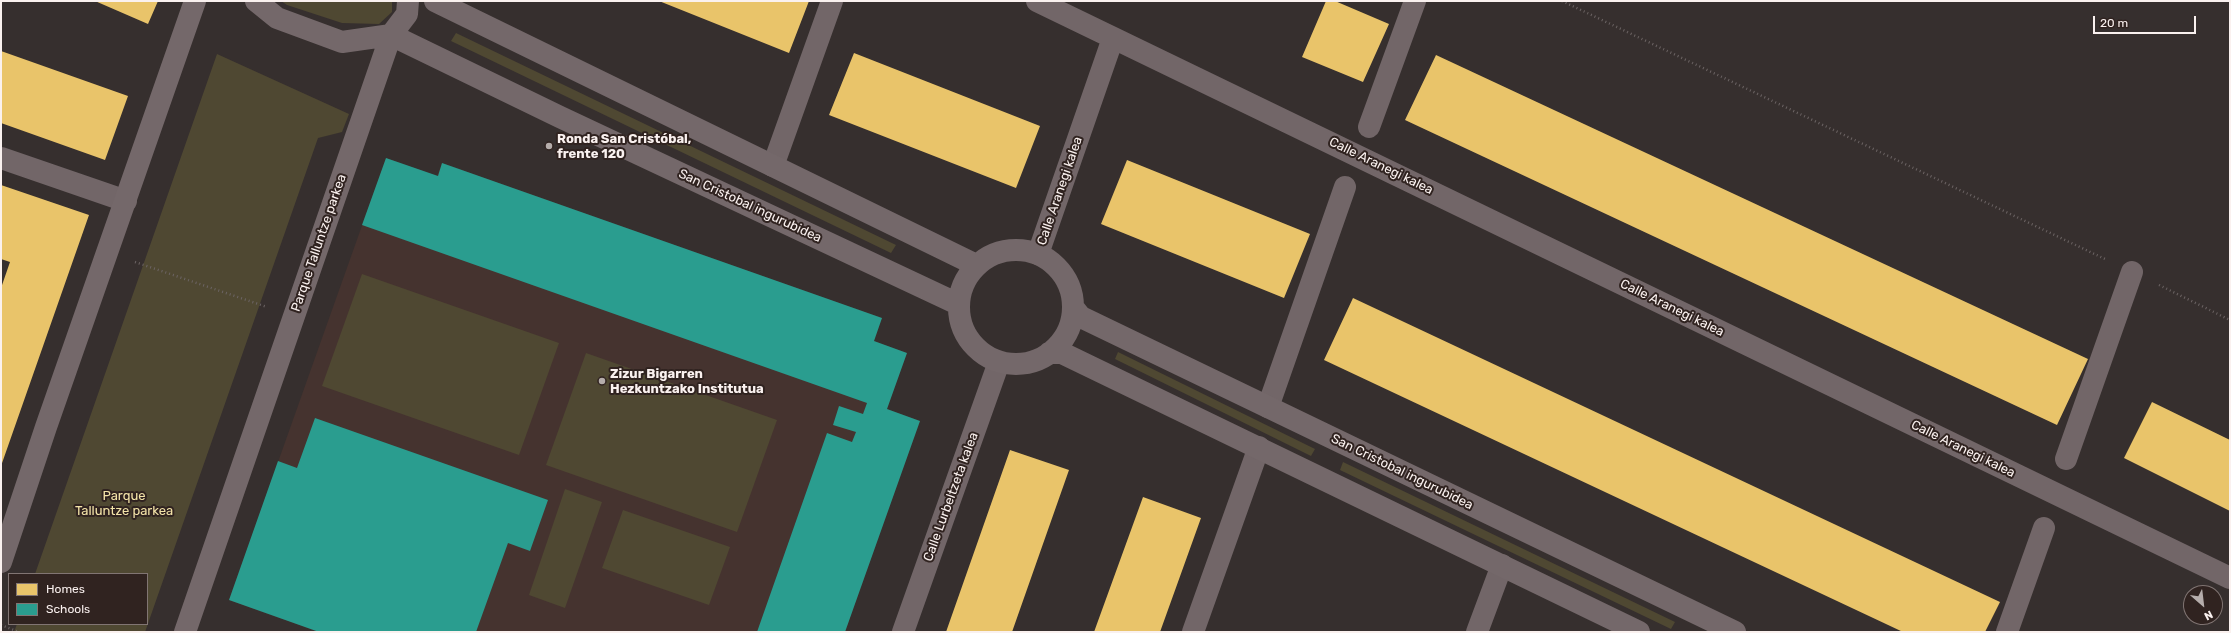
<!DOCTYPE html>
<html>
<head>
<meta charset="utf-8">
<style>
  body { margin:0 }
  #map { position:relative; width:2231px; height:633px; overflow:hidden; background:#362f2e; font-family:Rubik,sans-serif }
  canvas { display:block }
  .frame { position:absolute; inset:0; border:2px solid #faf1ef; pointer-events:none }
  .legend { position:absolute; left:8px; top:573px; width:140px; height:52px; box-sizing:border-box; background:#302320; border:1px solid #817573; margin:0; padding:5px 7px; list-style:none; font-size:12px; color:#faf1ef }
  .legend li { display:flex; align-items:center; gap:8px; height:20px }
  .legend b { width:20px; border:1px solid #817573 }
  .north { position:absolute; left:2183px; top:585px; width:40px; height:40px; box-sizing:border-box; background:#302320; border:1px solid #817573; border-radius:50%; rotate:152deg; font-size:11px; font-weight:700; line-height:16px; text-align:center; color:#faf1ef }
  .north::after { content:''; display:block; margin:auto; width:14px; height:18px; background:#b5adab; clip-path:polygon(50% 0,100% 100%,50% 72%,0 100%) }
  .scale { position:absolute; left:2093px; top:16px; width:103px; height:18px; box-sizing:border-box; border:2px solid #faf1ef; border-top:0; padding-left:5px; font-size:12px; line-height:14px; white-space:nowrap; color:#faf1ef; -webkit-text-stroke:3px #302320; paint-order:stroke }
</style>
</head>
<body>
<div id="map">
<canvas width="2231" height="633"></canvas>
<div class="frame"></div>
<ul class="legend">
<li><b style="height:11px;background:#e9c46a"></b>Homes</li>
<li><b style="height:11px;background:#2a9d8f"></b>Schools</li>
</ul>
<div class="north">N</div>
<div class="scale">20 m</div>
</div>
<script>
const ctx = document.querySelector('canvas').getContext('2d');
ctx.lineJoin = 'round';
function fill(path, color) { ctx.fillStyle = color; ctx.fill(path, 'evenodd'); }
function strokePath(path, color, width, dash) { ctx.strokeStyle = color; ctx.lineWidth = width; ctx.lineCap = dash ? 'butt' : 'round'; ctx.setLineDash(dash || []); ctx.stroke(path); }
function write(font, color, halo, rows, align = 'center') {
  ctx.font = font + ' Rubik,sans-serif'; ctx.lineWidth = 4; ctx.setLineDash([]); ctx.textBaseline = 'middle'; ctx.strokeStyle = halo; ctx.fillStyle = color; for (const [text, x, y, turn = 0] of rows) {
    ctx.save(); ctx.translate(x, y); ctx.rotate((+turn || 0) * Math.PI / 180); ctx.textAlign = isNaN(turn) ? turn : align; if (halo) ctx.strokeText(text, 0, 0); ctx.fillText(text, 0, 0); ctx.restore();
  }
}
fill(new Path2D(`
  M386,158L437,176L442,163L882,318L874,341L907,353L887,409L920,421L845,632H319L229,600Z`), '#45332f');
fill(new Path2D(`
  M281,1H392V12L379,24L342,23L287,5Z
  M456,33L896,245L891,253L451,41Z
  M217,54L349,114L342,132L318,138L145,632H14L17,624H147V574H35Z
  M362,274L559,343L519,455L322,386Z
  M1118,352L1315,449L1311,456L1115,359Z
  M586,353L777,420L737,532L546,465Z
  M1343,462L1675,622L1671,629L1340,470Z
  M565,489L602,502L565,608L529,595Z
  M623,510L730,547L709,605L602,568Z`), '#4f4832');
fill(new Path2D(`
  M95,1H158L148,24Z
  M659,1H809L789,53Z
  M1326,1H1335L1389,24L1363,82L1302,57Z
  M1,51L128,96L105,160L1,123Z
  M854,53L1040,126L1016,188L829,115Z
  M1436,55L2088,359L2057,425L1405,120Z
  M1127,160L1310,234L1284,298L1101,224Z
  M1,185L89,215L1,466V288L10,262L1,259Z
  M1353,298L2000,602L1985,632H1903L1324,360Z
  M2152,402L2230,440V511L2124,458Z
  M1010,450L1069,470L1012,632H946Z
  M1143,497L1201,518L1160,632H1094Z`), '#e9c46a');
fill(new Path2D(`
  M386,158L438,176L442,163L882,318L874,341L907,353L887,409L920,421L845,632H757L827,433L852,442L856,432L833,425L839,406L863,414L867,403L362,225Z
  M315,418L548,500L530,551L508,543L476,632H319L229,600L278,461L297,468Z`), '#2a9d8f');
strokePath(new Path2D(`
  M1562,1L2105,259
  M135,262L267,307
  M2159,285L2230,320
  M1,625L19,632`), '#6c6464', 2.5, [1, 3]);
strokePath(new Path2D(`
  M1037,1C1435,192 1832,387 2230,578
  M1369,127L1415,1
  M1,158L126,201
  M773,166L832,1
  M1038,254L1113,38
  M1268,407L1345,187
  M2066,459L2132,272
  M903,632L999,362
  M1193,632L1259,447
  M1477,632L1502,565
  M2007,632L2044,528`), '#726668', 22);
strokePath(new Path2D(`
  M256,1L277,18L342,42L391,35L560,117L958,304
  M435,1L976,265
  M959 307a57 57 0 1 1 114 0a57 57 0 1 1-114 0Z
  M1073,307L1081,317L1735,632
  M1049,353H1062L1639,632
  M1,562L46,427L195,1
  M185,632L391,35L407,14L408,1`), '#74686a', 22);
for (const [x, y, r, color] of [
  [549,146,4,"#b5adab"],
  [602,381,4,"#b5adab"]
]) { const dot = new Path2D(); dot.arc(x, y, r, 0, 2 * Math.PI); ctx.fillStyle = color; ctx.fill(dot); strokePath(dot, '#302320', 1.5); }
write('bold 13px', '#faf1ef', '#302320', [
  ["Ronda San Cristóbal,",557,139],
  ["frente 120",557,154],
  ["Zizur Bigarren",610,374],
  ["Hezkuntzako Institutua",610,389]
], 'left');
write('13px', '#faf1ef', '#302320', [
  ["Calle Aranegi kalea",1381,166,26],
  ["Calle Aranegi kalea",1060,191,-71],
  ["San Cristobal ingurubidea",750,206,25],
  ["Parque Talluntze parkea",319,243,-71],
  ["Calle Aranegi kalea",1672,308,26],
  ["Calle Aranegi kalea",1963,449,26],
  ["San Cristobal ingurubidea",1402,472,26],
  ["Calle Lurbeltzeta kalea",951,497,-70]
]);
write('13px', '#f3e3a8', '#302320', [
  ["Parque",124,496],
  ["Talluntze parkea",124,511]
]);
</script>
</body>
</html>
